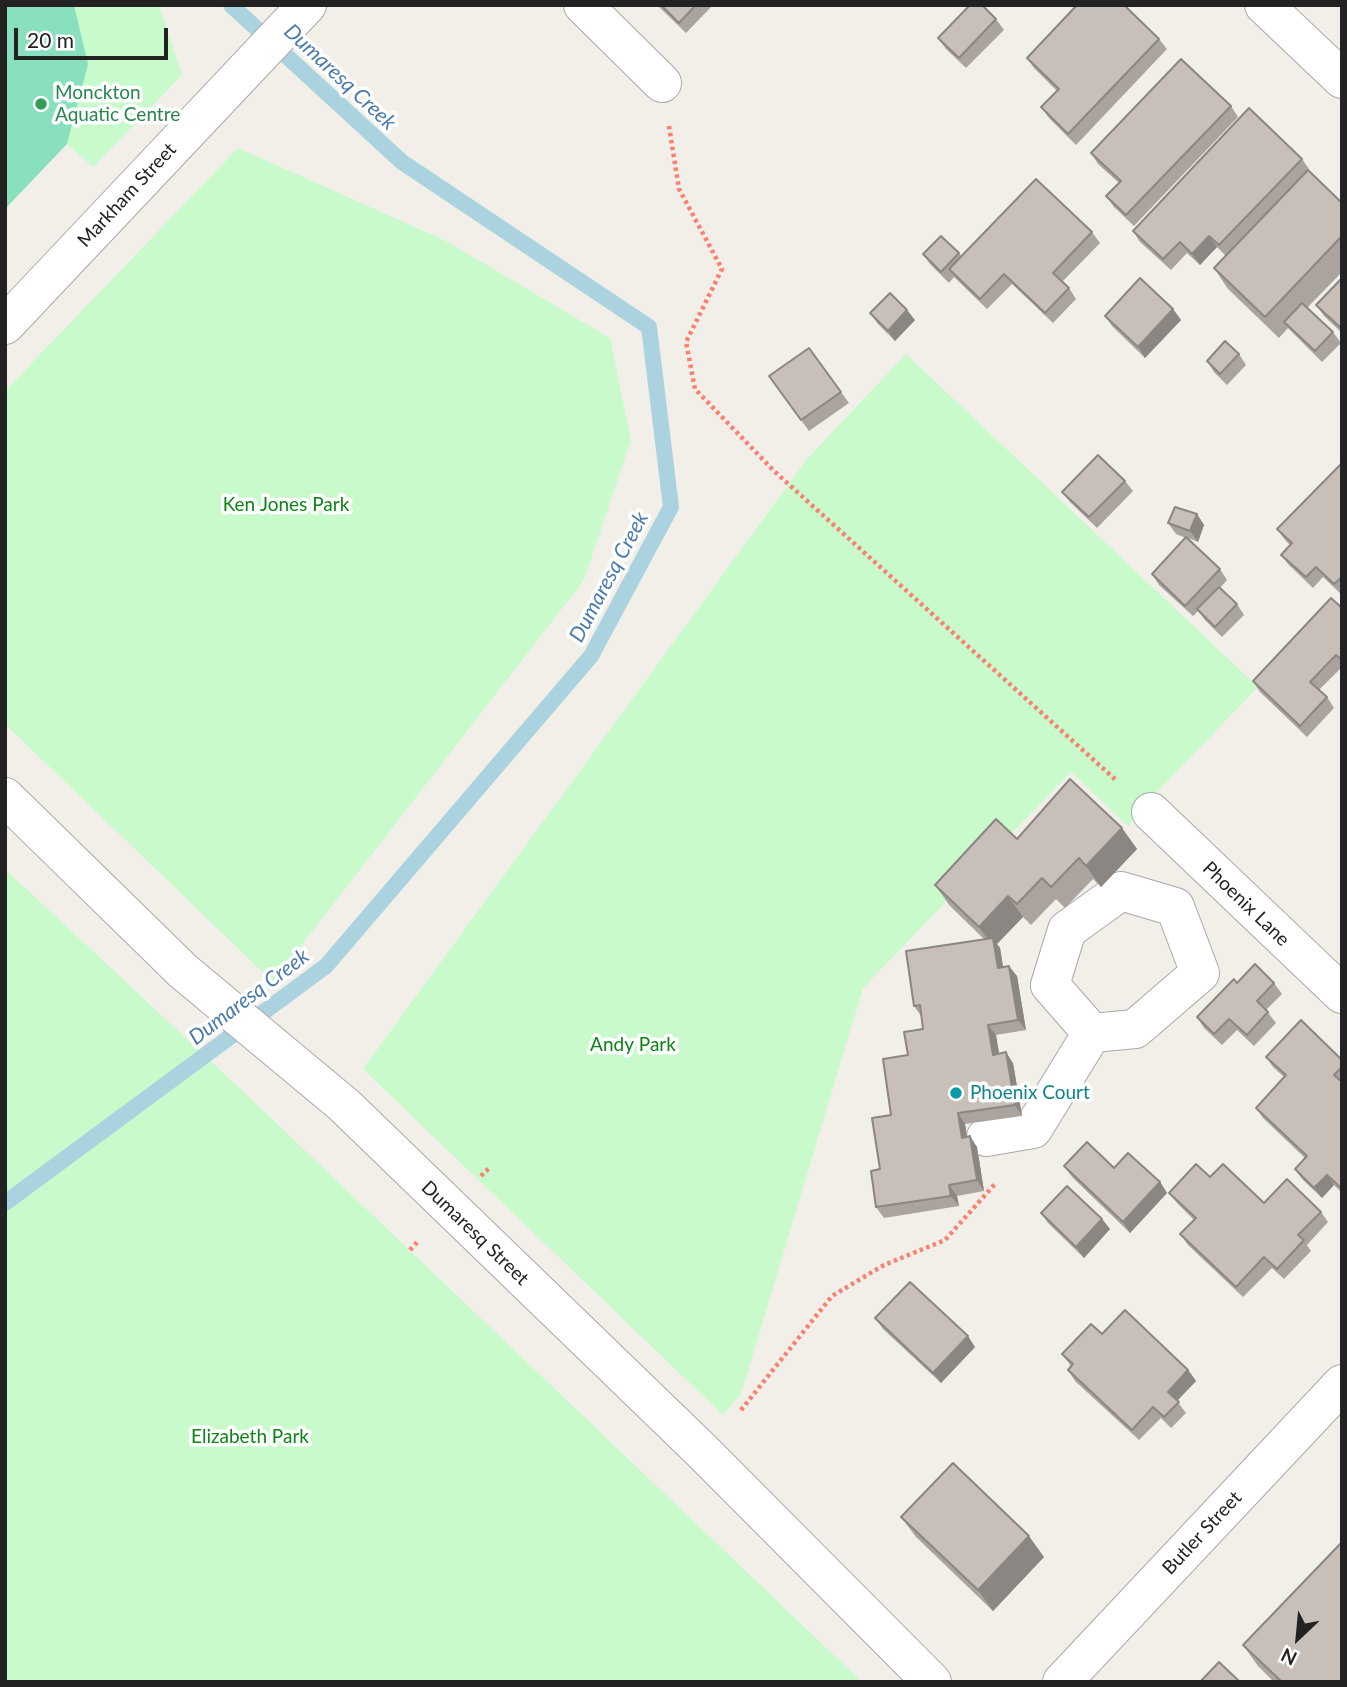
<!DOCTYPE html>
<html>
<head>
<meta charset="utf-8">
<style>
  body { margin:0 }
  #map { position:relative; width:1347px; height:1687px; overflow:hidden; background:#f2efe9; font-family:Lato,sans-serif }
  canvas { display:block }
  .frame { position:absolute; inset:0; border:7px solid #222; pointer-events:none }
  .north { position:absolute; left:1263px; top:1603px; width:70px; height:70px; -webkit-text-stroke:5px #fff; paint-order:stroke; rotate:206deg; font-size:19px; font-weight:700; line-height:28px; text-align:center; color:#222 }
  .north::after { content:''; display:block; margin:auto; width:24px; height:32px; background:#222; clip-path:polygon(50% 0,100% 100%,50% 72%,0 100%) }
  .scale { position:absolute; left:14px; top:28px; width:154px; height:32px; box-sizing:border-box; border:4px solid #222; border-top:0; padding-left:9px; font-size:21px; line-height:24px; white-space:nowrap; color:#222; -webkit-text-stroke:5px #fff; paint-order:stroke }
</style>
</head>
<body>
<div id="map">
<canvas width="1347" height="1687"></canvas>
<div class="frame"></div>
<div class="north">N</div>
<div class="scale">20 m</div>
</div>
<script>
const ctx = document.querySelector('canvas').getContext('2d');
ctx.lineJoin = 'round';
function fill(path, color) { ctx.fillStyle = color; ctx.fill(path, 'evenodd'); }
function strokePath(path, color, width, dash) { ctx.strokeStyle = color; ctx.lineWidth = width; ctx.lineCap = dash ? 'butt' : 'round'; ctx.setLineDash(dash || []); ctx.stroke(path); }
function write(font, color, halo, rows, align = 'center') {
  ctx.font = font + ' Lato,sans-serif'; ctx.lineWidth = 7; ctx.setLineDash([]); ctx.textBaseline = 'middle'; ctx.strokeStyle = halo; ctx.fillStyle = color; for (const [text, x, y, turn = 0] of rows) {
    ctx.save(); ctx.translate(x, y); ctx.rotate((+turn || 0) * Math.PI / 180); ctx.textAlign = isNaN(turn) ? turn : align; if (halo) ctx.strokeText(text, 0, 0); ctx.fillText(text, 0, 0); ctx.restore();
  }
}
fill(new Path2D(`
  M74,5H159L182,75L93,167L67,144L87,64Z
  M238,148L446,241L610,338L631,440L584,580L273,982L5,724V391Z
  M906,354L1258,687L1157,792L1128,826L1071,772L863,988L741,1394L723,1415L363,1069L807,459Z
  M5,869L250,1098L862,1682H5Z`), '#c8facc');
fill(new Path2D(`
  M5,5H74L88,64L67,144L5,209Z`), '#88e0be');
strokePath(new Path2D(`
  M5,1203L326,966L591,656L671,507L649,327L402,162L231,5`), '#aad3df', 16);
const minor = new Path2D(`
  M583,5L662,83
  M1264,5L1342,79
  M5,325L307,5
  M5,797L183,971L344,1105L702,1451L932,1682
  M1151,812L1342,994
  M1121,891L1175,907L1200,973L1135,1029L1092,1033L1050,985L1067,930Z
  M986,1137L1033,1129L1092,1033
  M1062,1682L1342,1384`);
strokePath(minor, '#a9a9a9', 40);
strokePath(new Path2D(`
  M669,126L679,189L722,269L686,342L695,389L774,471L1117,781
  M481,1176L489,1168
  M410,1250L419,1240
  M741,1410L832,1296L884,1265L945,1240L995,1184`), '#fa8072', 4.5, [3.5, 3.5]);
strokePath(minor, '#fff', 38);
fill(new Path2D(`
  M657,5H713L686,33Z
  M996,19L1004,30L966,68L946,49L938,38Z
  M1159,39L1167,49L1076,145L1049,118L1041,107L1057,91L1034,68L1027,58Z
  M1231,106L1238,117L1134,226L1114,207L1106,196L1119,183L1098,164L1091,153Z
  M1302,159L1309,169L1308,171L1342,203V272L1307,308L1333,332L1341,343L1322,362L1288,328L1279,338L1228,289L1214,268L1226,256L1217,247L1200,265L1187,253L1171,270L1140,242L1133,231Z
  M1092,232L1100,243L1062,282L1069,288L1076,299L1053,323L1012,284L987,309L954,277L949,283L930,264L923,254L959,253L961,256Z
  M1342,278V333L1324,316L1316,305Z
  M1173,309L1181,320L1145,358L1112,326L1105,316Z
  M870,313L915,320L895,341L878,324Z
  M809,348L849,403L809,431L769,376Z
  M1239,354L1246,365L1227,385L1214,372L1207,361Z
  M1342,463V595L1323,577L1313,588L1289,565L1281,555L1290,545L1285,540L1277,529Z
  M1125,481L1133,491L1097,528L1070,502L1062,492Z
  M1197,514L1204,525L1198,542L1188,538L1220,569L1227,580L1220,588L1237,604L1244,615L1222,637L1205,620L1198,611L1193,616L1159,585L1152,574L1186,538L1176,534L1168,523Z
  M1342,608V667L1319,690L1327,697L1334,708L1307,737L1260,692L1253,681Z
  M1122,828L1137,849L1101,887L1093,879L1065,908L1056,899L1031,925L1023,917L997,944L1000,948L1003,967L1017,976L1026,1030L996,1035L999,1054L1013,1063L1022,1116L965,1124L967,1137L977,1147L984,1191L957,1196L959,1206L884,1218L876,1207L880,1169L891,1115L908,1055L923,1029L921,1016L914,1006L984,939L950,906L935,885L1017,839Z
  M1237,983H1274L1282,994L1266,1010L1276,1023L1254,1046L1237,1030L1222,1045L1204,1028L1197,1017Z
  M1266,1057L1342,1060V1193L1334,1185L1322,1198L1302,1179L1295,1169L1305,1158L1263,1118L1256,1108L1284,1077L1273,1067Z
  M1064,1166L1114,1168L1160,1182L1167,1193L1130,1233L1072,1177Z
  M1210,1177L1264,1203L1321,1212L1328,1222L1307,1245L1311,1251L1284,1279L1272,1268L1243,1297L1188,1245L1180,1234L1194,1220L1177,1203L1169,1193Z
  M1041,1213L1102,1219L1110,1229L1084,1258L1048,1223Z
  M875,1318L975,1347L941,1383L883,1329Z
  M1102,1334L1188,1370L1196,1381L1177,1401L1186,1413L1171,1428L1161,1418L1139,1440L1075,1381L1068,1370L1071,1366L1062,1354Z
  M901,1517L1044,1557L993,1611L916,1537Z
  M1243,1645L1342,1682H1274L1258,1666Z`), '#aba49e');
fill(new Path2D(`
  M1209,236L1217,247L1200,265L1192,254Z
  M1173,309L1181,320L1145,358L1138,347Z
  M907,310L915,320L895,341L888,331Z
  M1197,514L1204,525L1198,542L1190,531Z
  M1122,828L1137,849L1101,887L1086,866Z
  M1008,896L1023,917L997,944L1000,948L1005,978L998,968L994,948L979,927Z
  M1009,966L1017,976L1026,1030L1018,1020Z
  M988,1025L996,1035L1001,1065L993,1055Z
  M1006,1052L1013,1063L1022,1116L1015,1105Z
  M958,1113L965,1124L969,1149L962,1138Z
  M970,1136L977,1147L984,1191L977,1180Z
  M1327,1175L1334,1185L1322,1198L1314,1188Z
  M1160,1182L1167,1193L1130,1233L1123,1222Z
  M949,1185L957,1196L959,1206L951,1196Z
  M1102,1219L1110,1229L1084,1258L1076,1247Z
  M968,1336L975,1347L941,1383L933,1373Z
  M1188,1370L1196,1381L1175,1403L1168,1392Z
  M1029,1536L1044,1557L993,1611L978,1590Z`), '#8b8681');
const building = new Path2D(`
  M661,5H696L679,23Z
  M970,5H982L996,19L959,58L938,38Z
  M1077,5H1124L1159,39L1068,134L1041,107L1059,89L1027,58Z
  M1181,59L1231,106L1126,215L1106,196L1121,181L1091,153Z
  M1249,108L1302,159L1219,245L1209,236L1192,254L1180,242L1163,259L1133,231Z
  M1308,170L1342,203V236L1265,317L1214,268Z
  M1036,179L1092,232L1053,273L1069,288L1045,313L1004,274L980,299L949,269Z
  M941,236L959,253L941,272L923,254Z
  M1140,278L1173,309L1138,347L1105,316Z
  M1342,278V329L1316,305Z
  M890,293L907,310L888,331L870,313Z
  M1302,303L1333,332L1315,351L1284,322Z
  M1225,341L1239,354L1220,374L1207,361Z
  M809,348L841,392L801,420L769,376Z
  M1098,455L1125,481L1089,517L1062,492Z
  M1342,463V577L1334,584L1316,567L1306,577L1281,555L1292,543L1277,529Z
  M1175,507L1197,514L1190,531L1168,523Z
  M1186,537L1220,569L1185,606L1152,574Z
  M1219,587L1237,604L1215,627L1197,609Z
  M1331,598L1342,608V660L1336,655L1310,682L1327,697L1300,726L1253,681Z
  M1070,779L1122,828L1086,866L1079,858L1051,887L1042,878L1017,904L1008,896L979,927L935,885L996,819L1017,839Z
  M993,938L998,968L1009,966L1018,1020L988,1025L993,1055L1006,1052L1015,1105L958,1113L962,1138L970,1136L977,1180L949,1185L951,1196L876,1207L871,1171L880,1169L872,1118L891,1115L883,1059L908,1055L904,1032L923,1029L920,1005L914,1006L906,951Z
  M1255,964L1274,983L1257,1001L1268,1012L1247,1035L1229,1019L1214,1034L1197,1017L1234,979L1237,983Z
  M1301,1020L1342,1060V1067L1334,1075L1342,1082V1189L1327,1175L1314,1188L1295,1169L1307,1156L1256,1108L1286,1075L1266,1057Z
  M1087,1142L1114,1168L1128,1153L1160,1182L1123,1222L1064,1166Z
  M1196,1164L1210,1177L1223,1164L1264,1203L1287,1179L1321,1212L1298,1235L1304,1240L1277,1269L1264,1257L1236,1287L1180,1234L1196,1218L1169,1193Z
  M1067,1186L1102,1219L1076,1247L1041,1213Z
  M910,1282L968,1336L933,1373L875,1318Z
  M1125,1310L1188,1370L1168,1392L1179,1402L1164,1417L1153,1407L1132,1430L1068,1370L1073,1364L1062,1354L1091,1324L1102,1334Z
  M953,1463L1029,1536L978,1590L901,1517Z
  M1342,1542V1682H1282L1243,1645Z
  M1219,1662L1240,1682H1200Z`);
fill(building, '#c7bfb8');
strokePath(building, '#8b8681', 2);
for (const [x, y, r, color] of [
  [41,104,7,"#2e9e5b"],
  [956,1093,7,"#0f9aa8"]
]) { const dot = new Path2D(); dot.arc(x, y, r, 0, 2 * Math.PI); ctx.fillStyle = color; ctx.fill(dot); strokePath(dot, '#fff', 2.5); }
write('19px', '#27864d', '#fff', [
  ["Monckton",55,93],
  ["Aquatic Centre",55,115]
], 'left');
write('19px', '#222', '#fff', [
  ["Markham Street",127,195,-47],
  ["Phoenix Lane",1246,904,44],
  ["Dumaresq Street",475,1233,44],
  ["Butler Street",1202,1533,-47]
]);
write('19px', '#0c8416', '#fff', [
  ["Ken Jones Park",286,505],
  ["Andy Park",633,1045],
  ["Elizabeth Park",250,1437]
]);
write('19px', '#0d838f', '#fff', [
  ["Phoenix Court",970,1093]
], 'left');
write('italic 21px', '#4a7aab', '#fff', [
  ["Dumaresq Creek",340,77,43],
  ["Dumaresq Creek",609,577,-62],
  ["Dumaresq Creek",249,997,-37]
]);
</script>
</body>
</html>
